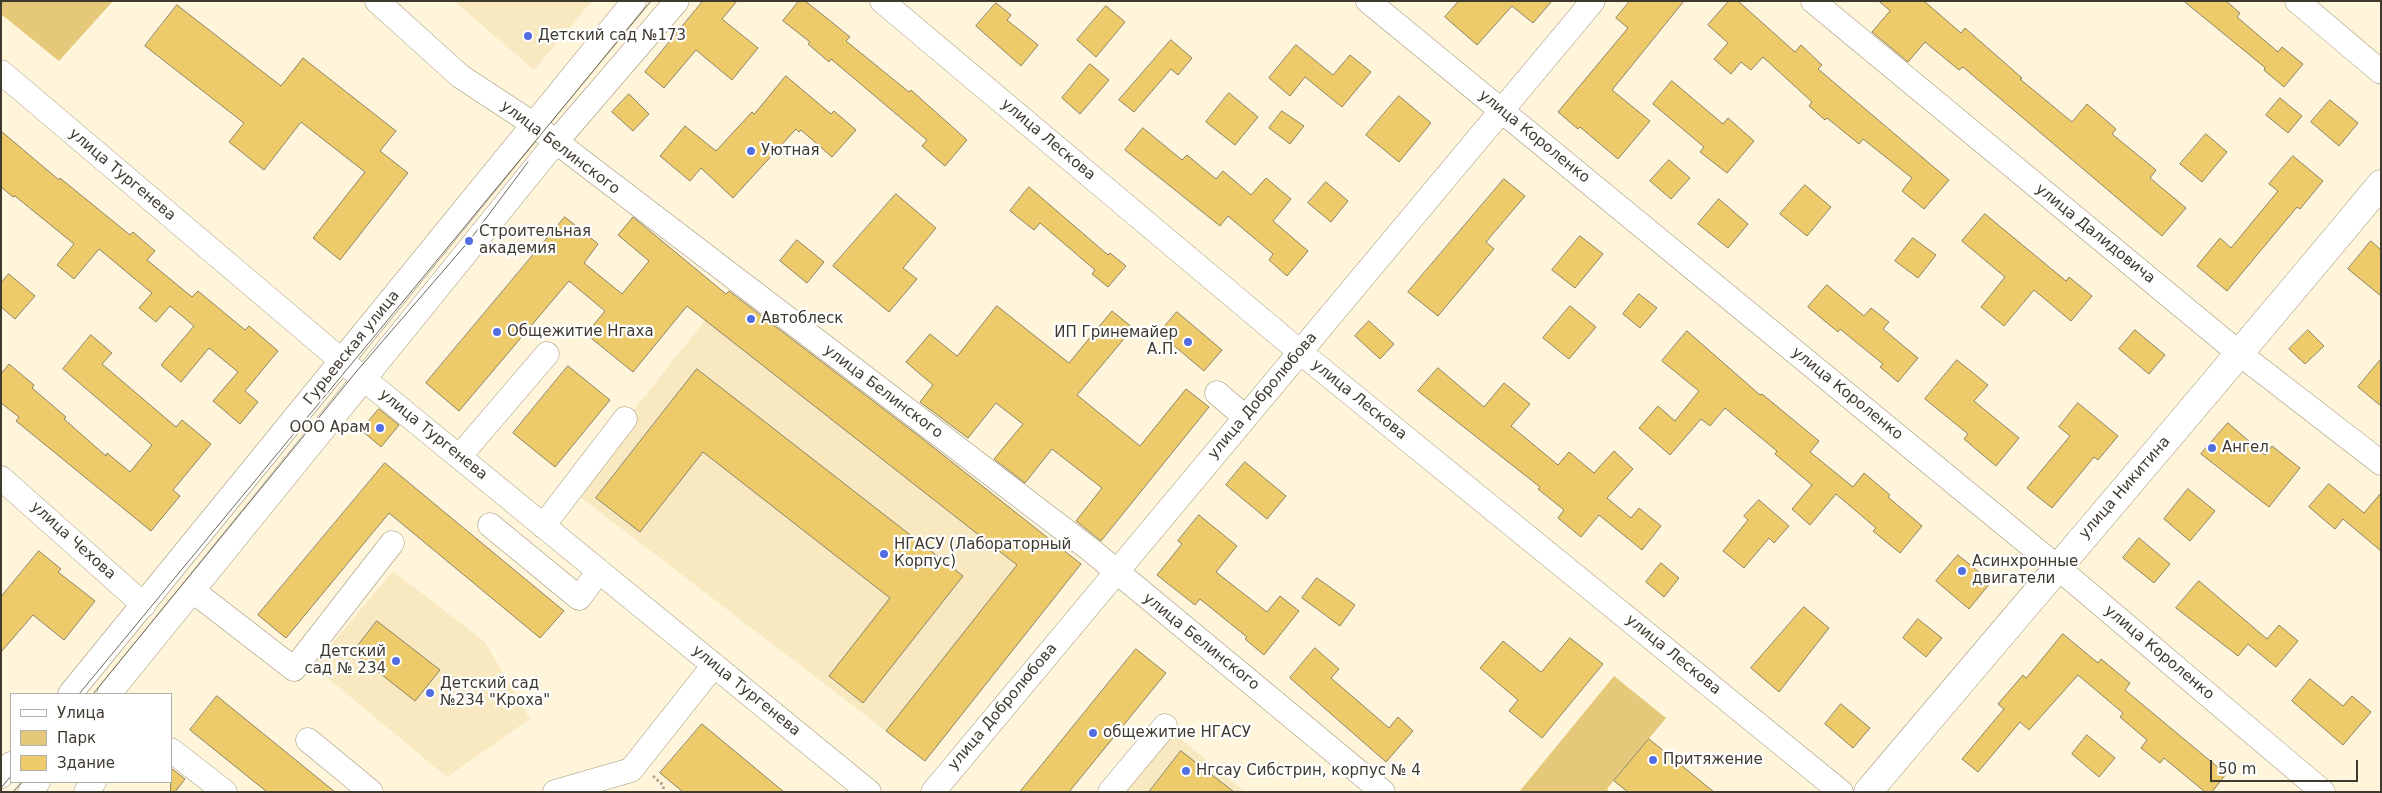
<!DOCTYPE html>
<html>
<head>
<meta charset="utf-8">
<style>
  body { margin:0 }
  #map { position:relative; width:2382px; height:793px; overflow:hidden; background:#fef5db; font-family:"DejaVu Sans",sans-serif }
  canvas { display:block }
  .frame { position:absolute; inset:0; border:2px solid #3f3a2e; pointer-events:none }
  .legend { position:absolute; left:10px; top:693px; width:162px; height:90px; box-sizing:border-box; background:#fff; border:1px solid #b2b0ab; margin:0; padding:6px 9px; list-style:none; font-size:15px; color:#3f3a2e }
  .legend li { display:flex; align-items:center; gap:10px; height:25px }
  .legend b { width:25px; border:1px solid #b2b0ab }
  .scale { position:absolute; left:2210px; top:760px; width:148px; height:22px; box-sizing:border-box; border:2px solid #3f3a2e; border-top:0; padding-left:6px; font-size:15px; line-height:18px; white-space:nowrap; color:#3f3a2e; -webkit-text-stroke:4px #fff; paint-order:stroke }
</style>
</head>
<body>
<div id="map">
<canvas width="2382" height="793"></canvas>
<div class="frame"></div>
<ul class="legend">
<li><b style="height:6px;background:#fff"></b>Улица</li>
<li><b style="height:14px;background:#e5c87a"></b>Парк</li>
<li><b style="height:14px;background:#edcb6b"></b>Здание</li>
</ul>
<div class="scale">50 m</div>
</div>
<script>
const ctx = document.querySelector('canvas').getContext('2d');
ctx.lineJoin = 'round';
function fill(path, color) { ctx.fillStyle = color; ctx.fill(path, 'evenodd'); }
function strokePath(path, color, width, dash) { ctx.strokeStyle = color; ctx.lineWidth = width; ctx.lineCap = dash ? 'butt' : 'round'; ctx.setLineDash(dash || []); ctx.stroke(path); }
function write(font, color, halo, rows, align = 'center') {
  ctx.font = font + ' "DejaVu Sans",sans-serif'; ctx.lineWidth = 4.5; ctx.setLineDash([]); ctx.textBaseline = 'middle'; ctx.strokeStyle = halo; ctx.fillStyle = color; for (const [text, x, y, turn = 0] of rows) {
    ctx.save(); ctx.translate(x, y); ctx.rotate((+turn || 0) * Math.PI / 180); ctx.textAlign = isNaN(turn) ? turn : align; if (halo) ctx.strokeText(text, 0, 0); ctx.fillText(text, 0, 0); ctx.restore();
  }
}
fill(new Path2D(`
  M454,1H592L534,70Z
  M705,320L1017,565L886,731L571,490Z
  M393,571L485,642L530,719L447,777L313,666Z
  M1165,726L1245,792H1110Z`), '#f8e9c1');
fill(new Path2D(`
  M1,1H113L59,61L1,14Z
  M1614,676L1666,718L1607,789L1609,792H1519Z`), '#e5c87a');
const building = new Path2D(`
  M703,1H737L722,19L758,48L732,80L696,50L664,88L645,72Z
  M799,1H805L828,19L850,37L846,41L909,92L911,90L967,140L945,166L922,146L927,140L831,59L829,62L808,44L810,42L783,21Z
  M1459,1H1552L1533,23L1512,6L1477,45L1445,17Z
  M1630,1H1684L1612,90L1650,121L1618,159L1580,127L1578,129L1558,112L1628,28L1616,18Z
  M1729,1H1738L1795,52L1801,45L1822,65L1818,69L1949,180L1924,209L1902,191L1912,178L1863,139L1859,144L1827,118L1825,120L1809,106L1812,102L1763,57L1751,70L1741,62L1731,74L1714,59L1728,43L1708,25Z
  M1879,1H1924L1961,33L1965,28L2022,78L2020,79L2072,122L2087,104L2116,129L2112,134L2156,170L2150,178L2186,208L2162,236L1963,67L1959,70L1925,42L1908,62L1872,32L1890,11Z
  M2184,1H2226L2240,13L2237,17L2278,52L2282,47L2303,64L2284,87L2264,70L2265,68Z
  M996,3L1011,15L1007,20L1038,45L1021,66L976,26Z
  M177,5L281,86L303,58L396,131L380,151L408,173L340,260L313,238L365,172L301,122L264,170L229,142L244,123L145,46Z
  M1106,6L1125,22L1096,57L1077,40Z
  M1171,40L1192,58L1178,75L1171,69L1134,112L1119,100Z
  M1296,45L1333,75L1350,55L1371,72L1342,107L1305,77L1290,96L1269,78Z
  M1090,64L1109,80L1080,114L1062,98Z
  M786,76L831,114L834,111L856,130L832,157L801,130L799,132L796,129L733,198L701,168L690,181L660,156L685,126L716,151L752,112L754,114Z
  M1672,81L1723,124L1728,118L1754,141L1727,173L1700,152L1704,147L1653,104Z
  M1229,93L1258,117L1235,145L1206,122Z
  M629,94L649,114L633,131L612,112Z
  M1399,96L1431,123L1399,162L1366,135Z
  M2280,98L2302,116L2288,133L2266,115Z
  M2330,100L2358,123L2339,146L2311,122Z
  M1282,111L1304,126L1290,144L1269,128Z
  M1143,128L1182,160L1187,155L1216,179L1223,171L1251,195L1266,178L1291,199L1273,221L1308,251L1287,276L1269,260L1273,254L1228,216L1220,226L1125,150Z
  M1,131L59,180L60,178L130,235L133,232L155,251L147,260L192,297L198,291L245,330L249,326L278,351L245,391L258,402L240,424L213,401L238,372L209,348L181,382L161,365L194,326L170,306L156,322L139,308L152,293L99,249L74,279L57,265L74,244L15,196L13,197L1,187Z
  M2206,134L2227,152L2202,182L2180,164Z
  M2293,156L2323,181L2300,209L2297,207L2227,291L2197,266L2220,238L2231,248L2278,191L2269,184Z
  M1669,160L1690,178L1671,199L1650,181Z
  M1504,179L1525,196L1486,242L1494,249L1438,316L1408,292Z
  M1326,182L1348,201L1331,222L1308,203Z
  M1805,185L1831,207L1807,236L1780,214Z
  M1029,187L1108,255L1110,253L1126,266L1108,287L1092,274L1095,270L1040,223L1034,230L1010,211Z
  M896,194L936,228L903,268L917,279L889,312L833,266Z
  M1719,199L1748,224L1728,248L1698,224Z
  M1985,214L2066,281L2069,277L2092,296L2071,321L2034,290L2004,326L1981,307L2005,277L1962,241Z
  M565,217L598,244L584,263L622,294L649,261L618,235L633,217L726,294L729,291L919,436L1081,564L925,761L886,731L1017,565L687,306L633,372L586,334L605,311L569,281L459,411L426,383Z
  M1580,236L1603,254L1575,288L1552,270Z
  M1913,238L1936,255L1918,278L1895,261Z
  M797,240L824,262L807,283L780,261Z
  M2371,241L2381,250V296L2348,269Z
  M9,274L35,296L15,319L1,307V283Z
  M1827,285L1864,316L1871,308L1889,322L1883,329L1918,358L1898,382L1880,367L1883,364L1840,329L1838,332L1808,307Z
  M1639,294L1657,308L1640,328L1623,314Z
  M997,306L1069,363L1112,311L1133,328L1077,395L1140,446L1186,389L1209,407L1101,541L1076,521L1102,488L1052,449L1025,483L994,459L1023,424L996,403L968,438L920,402L933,385L906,362L930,334L957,356Z
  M1570,306L1596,327L1569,359L1543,338Z
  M1177,312L1222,350L1204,371L1159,333Z
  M1369,321L1394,344L1380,359L1355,336Z
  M2135,330L2165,355L2149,374L2119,349Z
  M2308,330L2324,346L2305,364L2289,349Z
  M1687,331L1760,395L1762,394L1819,441L1810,452L1853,487L1864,473L1890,495L1888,497L1922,526L1900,553L1873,531L1876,528L1836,494L1810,525L1792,509L1812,485L1775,454L1777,451L1725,408L1710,426L1701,419L1670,455L1639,428L1658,406L1675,421L1699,391L1662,361Z
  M91,335L112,353L102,364L176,427L182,420L211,444L173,490L180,496L151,531L16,421L19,417L1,403V374L9,364L34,385L32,388L66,417L64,419L106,456L107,453L130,472L152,445L63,369Z
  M2381,359V406L2358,387Z
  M1957,360L1988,385L1974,401L2019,438L1996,466L1964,439L1968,434L1925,399Z
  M568,366L610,400L555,467L513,433Z
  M1438,368L1484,407L1504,383L1530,404L1511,426L1558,465L1569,452L1594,473L1614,451L1633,469L1607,498L1631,518L1639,508L1661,526L1642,550L1599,515L1581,537L1558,518L1564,510L1538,489L1540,487L1418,391Z
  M697,369L963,576L863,703L829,676L890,598L703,452L640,532L596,498Z
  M2078,403L2118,436L2098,460L2094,457L2052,508L2027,488L2070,436L2059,427Z
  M379,409L399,425L381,447L361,430Z
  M2228,423L2265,455L2272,446L2300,468L2269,507L2201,454Z
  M1245,462L1286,496L1267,519L1226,485Z
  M385,463L564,611L540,638L389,513L286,638L258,615Z
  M2329,484L2364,513L2381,493V551L2343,519L2335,529L2309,507Z
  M2188,489L2215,511L2190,541L2164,519Z
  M1759,500L1789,526L1774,543L1769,538L1744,568L1723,551L1748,520L1744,516Z
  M1199,515L1237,546L1216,572L1267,612L1280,596L1299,611L1264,655L1245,639L1247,637L1200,599L1195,605L1157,575L1182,544L1178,541Z
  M2139,538L2170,564L2154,583L2123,558Z
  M39,551L61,569L58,572L95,601L64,640L33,615L1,652V597Z
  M1958,555L1991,582L1969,609L1936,581Z
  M1661,563L1679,578L1664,597L1646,582Z
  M1317,578L1355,605L1340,626L1302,598Z
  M2199,581L2267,639L2279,625L2298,641L2276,667L2248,644L2238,656L2176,608Z
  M1804,607L1829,628L1779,692L1751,668Z
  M1918,619L1942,638L1926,657L1903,638Z
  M377,621L440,670L415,701L353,652Z
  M2063,634L2098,663L2101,659L2130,683L2125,690L2226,774L2212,792H2205L2164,758L2160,763L2141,748L2147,740L2120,717L2123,713L2078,675L2029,730L2020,722L1978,772L1962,759L2004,709L1998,704L2023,675L2026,678Z
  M1570,638L1603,664L1542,738L1509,711L1518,700L1480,668L1503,641L1541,672Z
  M1315,648L1339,669L1331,678L1389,728L1398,717L1413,731L1386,762L1290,678Z
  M1136,649L1166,673L1069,792H1020Z
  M2310,679L2343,706L2352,696L2371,712L2343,745L2292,701Z
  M217,696L335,792H267L190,730Z
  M1841,704L1870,728L1853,748L1825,724Z
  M702,724L784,792H683L660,773Z
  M2087,735L2115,758L2099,777L2072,754Z
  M1649,739L1714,792H1628L1614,781Z
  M1181,751L1234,792H1149Z
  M171,768L185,779L175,792H171Z`);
fill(building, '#edcb6b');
strokePath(building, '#8d8265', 1);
const minor = new Path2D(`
  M377,1L460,76L533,124L1092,551L1383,792
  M882,1L1300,352L1841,792
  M1368,1L2057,567L2323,792
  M1813,1L2240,354L2381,463
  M2297,1L2381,72
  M1,72L342,361L869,792
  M1217,393L1245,417
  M459,457L547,354
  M1,478L144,605
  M490,525L579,598L599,571
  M543,526L625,419
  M193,591L294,669L392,543
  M70,694L634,1
  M109,694L555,143L677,1
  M308,740L371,792
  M171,750L225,792
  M1,776L11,764
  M30,792L38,782
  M86,792L94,782
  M555,792L631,770L714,665
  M933,792L1593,1
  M1110,792L1165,726`);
const major = new Path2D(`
  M1868,792C2039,589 2212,388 2381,184`);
strokePath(minor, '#9f9476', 25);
strokePath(major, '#9f9476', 29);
strokePath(new Path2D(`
  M653,776L663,785L664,792`), '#aea793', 3, [2.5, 2.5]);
strokePath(minor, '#fff', 24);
strokePath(major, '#fff', 28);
strokePath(new Path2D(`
  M79,694L651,1
  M93,694L356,372L469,241L528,162
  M1,788L11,776
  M13,792L22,782`), '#6e6858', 1);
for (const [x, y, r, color] of [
  [528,36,5,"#516de2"],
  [751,151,5,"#516de2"],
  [469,241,5,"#516de2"],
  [751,319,5,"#516de2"],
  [497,332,5,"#516de2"],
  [1188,342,5,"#516de2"],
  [380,428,5,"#516de2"],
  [2212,448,5,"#516de2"],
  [884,554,5,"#516de2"],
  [1962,571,5,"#516de2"],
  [396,661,5,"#516de2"],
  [430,693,5,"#516de2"],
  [1093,733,5,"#516de2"],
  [1653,760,5,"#516de2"],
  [1186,771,5,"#516de2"]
]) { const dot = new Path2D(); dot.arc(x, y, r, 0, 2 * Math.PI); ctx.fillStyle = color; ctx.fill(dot); strokePath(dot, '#fff', 2); }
write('15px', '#3f3a2e', '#fff', [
  ["Детский сад №173",538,36],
  ["Уютная",761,151],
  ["Строительная",479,232],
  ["академия",479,249],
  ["Автоблеск",761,319],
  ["Общежитие Нгаха",507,332],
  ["ИП Гринемайер",1178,333,"right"],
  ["А.П.",1178,350,"right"],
  ["ООО Арам",370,428,"right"],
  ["Ангел",2222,448],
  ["НГАСУ (Лабораторный",894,545],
  ["Корпус)",894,562],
  ["Асинхронные",1972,562],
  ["двигатели",1972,579],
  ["Детский",386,652,"right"],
  ["сад № 234",386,669,"right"],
  ["Детский сад",440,684],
  ["№234 \"Кроха\"",440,701],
  ["общежитие НГАСУ",1103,733],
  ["Притяжение",1663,760],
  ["Нгсау Сибстрин, корпус № 4",1196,771]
], 'left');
write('15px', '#3f3a2e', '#fff', [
  ["улица Короленко",1534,137,39],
  ["улица Лескова",1048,140,40],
  ["улица Белинского",560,148,37],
  ["улица Тургенева",122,175,40],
  ["улица Далидовича",2095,234,39],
  ["Гурьевская улица",352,348,-51],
  ["улица Белинского",883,392,37],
  ["улица Короленко",1847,394,39],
  ["улица Добролюбова",1263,396,-50],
  ["улица Лескова",1359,400,39],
  ["улица Тургенева",433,435,39],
  ["улица Никитина",2125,488,-49],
  ["улица Чехова",73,541,42],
  ["улица Белинского",1201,642,39],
  ["улица Короленко",2159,653,40],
  ["улица Лескова",1673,655,39],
  ["улица Тургенева",746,691,39],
  ["улица Добролюбова",1003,707,-50]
]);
</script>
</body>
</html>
